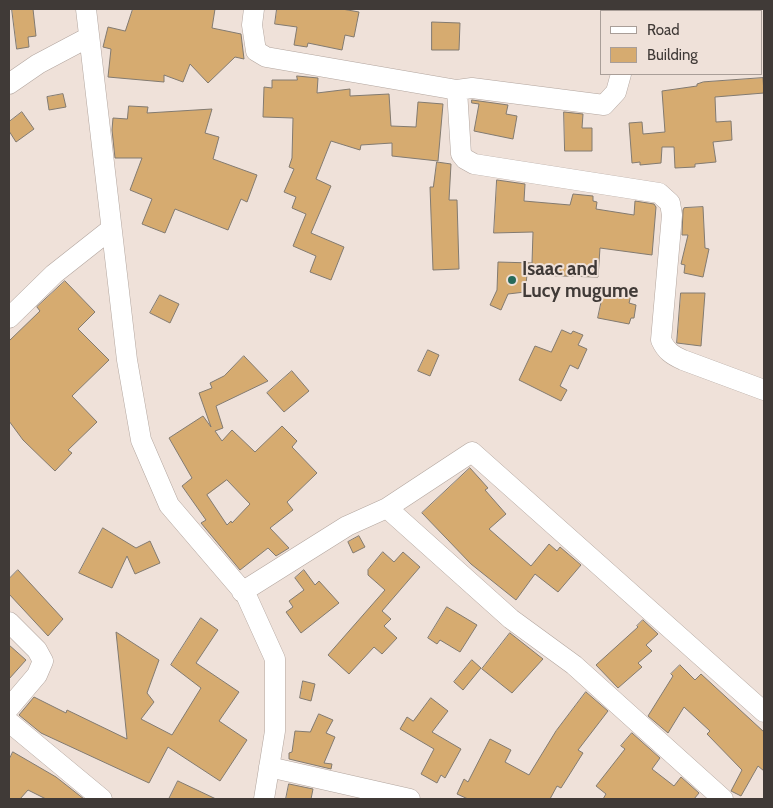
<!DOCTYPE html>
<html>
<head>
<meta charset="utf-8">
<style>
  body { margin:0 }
  #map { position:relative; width:773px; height:808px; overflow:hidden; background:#efe1d9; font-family:Cabin,sans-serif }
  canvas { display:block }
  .frame { position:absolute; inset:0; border:10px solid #403a37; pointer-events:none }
  .legend { position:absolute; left:600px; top:10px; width:162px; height:65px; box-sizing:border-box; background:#efe1d9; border:1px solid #a99e98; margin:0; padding:6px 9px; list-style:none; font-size:15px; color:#403a37 }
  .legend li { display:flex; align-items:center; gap:10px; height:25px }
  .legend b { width:25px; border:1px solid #a99e98 }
</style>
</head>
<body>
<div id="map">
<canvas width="773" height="808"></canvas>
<div class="frame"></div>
<ul class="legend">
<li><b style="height:6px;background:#fff"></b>Road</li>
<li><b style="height:14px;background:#d6ab70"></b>Building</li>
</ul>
</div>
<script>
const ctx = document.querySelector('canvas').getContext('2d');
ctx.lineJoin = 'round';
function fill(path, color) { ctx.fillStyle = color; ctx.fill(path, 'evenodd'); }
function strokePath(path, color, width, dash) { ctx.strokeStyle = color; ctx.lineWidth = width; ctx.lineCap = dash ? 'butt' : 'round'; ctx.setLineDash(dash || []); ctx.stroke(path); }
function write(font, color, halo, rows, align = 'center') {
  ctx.font = font + ' Cabin,sans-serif'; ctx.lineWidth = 4; ctx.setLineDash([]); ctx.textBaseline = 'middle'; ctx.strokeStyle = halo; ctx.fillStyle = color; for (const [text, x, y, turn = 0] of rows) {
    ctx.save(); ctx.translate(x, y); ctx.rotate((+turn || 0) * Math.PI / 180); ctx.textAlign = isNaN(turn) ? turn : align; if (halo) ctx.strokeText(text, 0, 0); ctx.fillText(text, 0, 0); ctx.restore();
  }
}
const building = new Path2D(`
  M12,9H33L36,36L28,37L29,47L17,49Z
  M133,9H215L212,28L241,34L244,59L235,57L208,83L190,64L183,82L164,75V82L108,77L111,49L103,47L108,27L125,31Z
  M277,9H342L359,12L354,37L345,35L342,50L308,43L307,47L294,45L297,27L275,24Z
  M432,22L460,23L459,50H432Z
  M297,76L318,78L317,93L350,89V96L389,94L391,126L416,127L418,102L443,104L438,161L392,156V143L361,145L360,150L331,141L316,179L331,186L311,233L344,247L331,280L310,272L316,256L293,246L306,214L292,208L296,197L284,192L294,169L289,167L292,158L293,118L263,117L264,87L272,88V80H297Z
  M763,78L764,93L715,97L716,122L731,121L732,140L713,142L716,162L695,164V167L675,168L674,147H662L661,163L640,165V162L632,163L629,123L642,122L643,134L665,132L662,91L697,86V84L703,82Z
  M63,94L66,107L49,110L47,97Z
  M472,100L508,105L506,114L517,116L513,139L474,131L479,104L472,103Z
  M129,106L148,107L147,113L212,109L205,133L219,137L213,159L257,175L247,202L241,199L228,230L175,209L165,233L142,224L152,199L130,190L142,158H115L112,130L113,118L127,119Z
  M22,112L34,129L16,142L9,131V122Z
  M564,112L583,114L582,128H592V151H565Z
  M437,162L451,164L449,200H457L459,269L433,270L430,187H433Z
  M497,180L525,184L524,201L570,205L573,194L593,196V201L597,202L596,209L634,215L635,201L654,204L656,207L652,255L600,248L598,277L527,275L525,292L508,294L501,310L490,305L497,290L498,262L532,263L533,232L494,233Z
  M703,207L705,248L709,249L703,277L684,273L685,265L681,264L688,235H682L683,210L684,208Z
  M65,281L95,312L78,329L109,360L72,396L97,422L68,450L72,453L55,471L23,440L9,421V341L40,311L37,307Z
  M604,290L631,295L629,303L636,305L634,318H631L629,324L598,318Z
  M681,293H705L701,346L677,343Z
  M160,295L179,304L170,323L150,313Z
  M562,330L571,334L573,331L583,335L578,345L587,349L578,369L570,365L560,386L567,390L561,401L519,380L535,346L551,352Z
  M428,350L439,355L430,376L418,371Z
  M244,356L268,381L216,406L223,428L215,431L222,441L232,430L255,452L282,426L297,441L292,447L317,473L287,502L293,510L270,528L289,548L276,556L268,548L240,570L201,523L206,520L182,486L192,478L169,438L203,416L211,427L199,393L212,388L210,383L224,376ZM227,480L250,504L232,523L231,521L227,525L207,495Z
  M292,371L309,391L284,412L267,393Z
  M470,468L488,488L485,490L506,514L489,529L531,566L549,544L557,551L560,547L581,565L558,592L535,574L516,600L471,564L422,513Z
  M103,528L136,548L150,541L160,563L135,574L127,556L112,588L79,573Z
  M359,536L365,547L353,553L348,542Z
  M383,552L394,562L403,552L420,567L382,611L391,619L384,626L397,638L382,654L374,647L349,674L328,655L385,590L368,575V570Z
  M18,570L63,619L48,636L9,594V579Z
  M304,570L315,585L319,581L339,603L301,633L286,612L293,607L289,601L304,590L295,578Z
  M447,607L477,625L460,652L440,640L437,644L428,638Z
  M201,618L218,630L196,663L239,692L219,721L247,740L220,781L168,747L149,783L41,733L19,715L34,697L66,713L67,710L127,739L116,632L159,660L147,693L154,702L141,719L172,735L201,688L171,665Z
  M643,620L658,634L646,645L652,651L638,663L642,667L618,688L596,665L638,627L637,626Z
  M510,633L543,659L512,693L482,669Z
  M9,645L26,660L9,679Z
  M472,660L481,668L463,690L454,682Z
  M680,665L695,680L701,674L764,732V771L758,766L741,796L731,791L742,770L707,734L710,731L684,707L668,733L648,716L673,676L671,674Z
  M303,681L315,684L311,701L300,698Z
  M586,692L608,711L578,750L583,753L561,788L557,786L550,799H468L457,794L464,779L468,782L490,739L511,750L505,762L529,775L556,731Z
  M431,698L448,711L432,732L461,749L445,778L441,775L437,783L421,774L434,749L400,729L407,717L413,721Z
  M319,714L333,720L326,733L335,737L324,763L332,764L331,769L289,759V753L292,752L295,731L310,732Z
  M632,733L660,758L652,769L674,786L681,777L699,793L694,799H603L606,794L596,786L625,749L621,746Z
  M13,752L56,777L84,799H46L28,790L20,799H9V760Z
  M178,781L216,799H169Z
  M289,784L313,789L311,799H286Z`);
fill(building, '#d6ab70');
strokePath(building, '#827a70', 1);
const minor = new Path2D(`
  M86,9L127,360L141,440L169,505L246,595L275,659V731L264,799
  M254,9L252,25L256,51L266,57L457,90L461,154L465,159L474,164L659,193L670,203L672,215L661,340C666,351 672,355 683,360L764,390
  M624,11V9
  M9,84L38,64L89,37
  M457,90L472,88L604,105L616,92L621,74
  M9,318L54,274L111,229
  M387,508L511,619L574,665L723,799
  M242,592L347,526L387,508L472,452L764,712
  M9,622L37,650L43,661L37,675L9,708
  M9,722L102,799
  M269,767L410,799`);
strokePath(minor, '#b2a59e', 21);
strokePath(minor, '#fff', 20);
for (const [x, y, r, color] of [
  [512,280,5,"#276a5a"]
]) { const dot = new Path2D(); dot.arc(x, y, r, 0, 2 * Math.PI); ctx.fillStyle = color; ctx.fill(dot); strokePath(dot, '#efe1d9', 2); }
write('bold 19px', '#403a37', '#efe1d9', [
  ["Isaac and",522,269],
  ["Lucy mugume",522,291]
], 'left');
</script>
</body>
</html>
